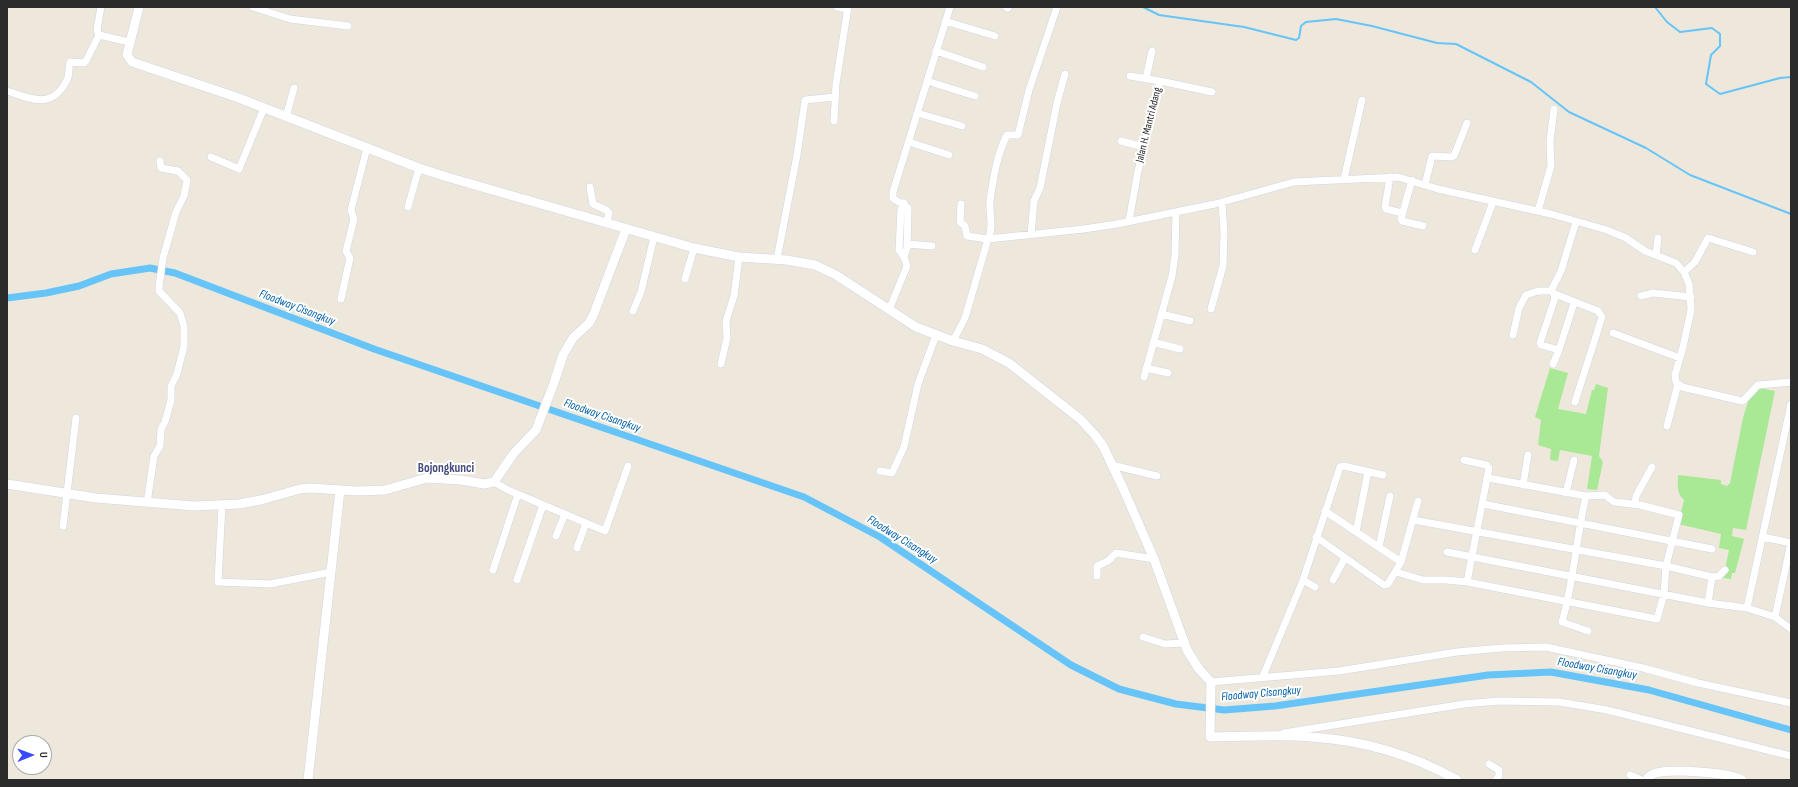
<!DOCTYPE html>
<html>
<head>
<meta charset="utf-8">
<style>
  body { margin:0 }
  #map { position:relative; width:1798px; height:787px; overflow:hidden; background:#eee8dc; font-family:"Sofia Sans Condensed",sans-serif }
  canvas { display:block }
  .frame { position:absolute; inset:0; border:8px solid #2b2b2b; pointer-events:none }
  .north { position:absolute; left:12px; top:735px; width:40px; height:40px; box-sizing:border-box; background:#fff; border:1px solid #aaa; border-radius:50%; rotate:89deg; font-size:11px; font-weight:700; line-height:16px; text-align:center; color:#2b2b2b }
  .north::after { content:''; display:block; margin:auto; width:14px; height:18px; background:#384aff; clip-path:polygon(50% 0,100% 100%,50% 72%,0 100%) }
</style>
</head>
<body>
<div id="map">
<canvas width="1798" height="787"></canvas>
<div class="frame"></div>
<div class="north">U</div>
</div>
<script>
const ctx = document.querySelector('canvas').getContext('2d');
ctx.lineJoin = 'round';
function fill(path, color) { ctx.fillStyle = color; ctx.fill(path, 'evenodd'); }
function strokePath(path, color, width, dash) { ctx.strokeStyle = color; ctx.lineWidth = width; ctx.lineCap = dash ? 'butt' : 'round'; ctx.setLineDash(dash || []); ctx.stroke(path); }
function write(font, color, halo, rows, align = 'center') {
  ctx.font = font + ' "Sofia Sans Condensed",sans-serif'; ctx.lineWidth = 4; ctx.setLineDash([]); ctx.textBaseline = 'middle'; ctx.strokeStyle = halo; ctx.fillStyle = color; for (const [text, x, y, turn = 0] of rows) {
    ctx.save(); ctx.translate(x, y); ctx.rotate((+turn || 0) * Math.PI / 180); ctx.textAlign = isNaN(turn) ? turn : align; if (halo) ctx.strokeText(text, 0, 0); ctx.fillText(text, 0, 0); ctx.restore();
  }
}
fill(new Path2D(`
  M1550,368L1568,373L1558,409L1586,414L1592,390H1594L1596,384L1608,388L1599,456L1603,462L1597,490L1587,489L1592,456L1560,450L1558,461L1550,460L1551,449L1538,445L1541,420L1535,417Z
  M1759,388L1775,391L1746,530L1733,528L1732,536L1744,539L1735,573H1732L1731,579L1723,578L1729,550L1719,548L1721,534L1678,524L1684,500C1676,493 1678,485 1678,475L1721,480V484L1727,486L1730,483L1743,418L1749,398Z`), '#a9e894');
strokePath(new Path2D(`
  M1143,7L1159,15L1244,27L1296,40L1299,38L1301,26L1306,22L1336,19L1372,26L1437,43L1456,44L1531,82L1569,112L1646,148L1690,175L1791,214
  M1655,7L1667,22L1680,32L1712,28L1720,34V46L1711,55L1706,84L1720,94L1780,78L1791,77`), '#67c4f8', 2);
strokePath(new Path2D(`
  M7,298L46,293L79,286L111,274L150,268L175,273L374,349L804,497L880,537L1071,665L1119,689L1176,704L1224,710L1275,706L1488,675L1551,672L1649,690L1791,730`), '#67c4f8', 7);
const minor = new Path2D(`
  M101,7L97,30L99,35L129,42
  M253,7L290,19L348,26
  M837,7L847,9
  M1006,7L1008,8
  M945,21L995,36
  M936,51L983,67
  M1130,76L1160,81
  M1146,79L1152,51
  M927,81L975,96
  M7,91C32,99 52,110 67,80C70,74 68,68 70,62L84,63L86,61L99,35
  M917,113L962,126
  M286,117L294,88
  M834,121L836,84L848,7
  M1121,141L1144,147
  M909,142L949,155
  M211,157L239,169L264,108
  M1390,177L1385,207L1386,209L1402,213
  M1344,179L1362,100
  M1412,180L1401,219L1402,221L1423,226
  M1425,185L1432,156L1451,157L1454,156L1467,123
  M590,187L593,204L606,210L609,213L607,222
  M961,204L960,222L965,226L967,236L988,239C994,227 989,214 990,201C993,180 997,154 1007,135H1018L1029,90L1057,7
  M408,207L419,168
  M1538,211L1551,166L1550,141L1554,109
  M1129,221L1138,171L1160,81L1212,92
  M1031,234L1034,201L1040,188L1057,103L1065,74
  M907,244L932,246
  M1475,250L1493,202
  M1656,255L1658,238
  M904,257L907,248L908,208C903,202 897,203 893,198V192L950,7
  M777,259L797,155L805,100L835,97
  M1684,272L1695,262L1708,238L1753,252
  M685,279L694,248
  M1553,292L1555,298L1540,343L1541,345L1559,350L1574,303
  M1555,294L1598,311L1602,317L1575,402
  M1641,296L1653,293L1691,297
  M341,299L350,258L346,251L354,219L351,210L367,148
  M1211,309L1223,266L1224,233L1222,202
  M889,310L907,266L904,257L899,250L901,210L904,203
  M633,311L641,292L654,237
  M1161,314L1190,321
  M1613,333L1680,358
  M1513,335L1519,308L1526,295L1538,291H1551L1561,271L1576,222
  M953,341L965,318L988,239L1084,229L1117,224L1215,204L1294,182L1398,177L1438,189L1551,214L1607,230L1626,238L1645,251L1676,263L1684,272L1689,284L1691,310L1683,347L1675,375L1676,382L1682,387L1742,401L1744,400L1758,385L1791,382
  M1153,342L1180,349
  M721,364L727,338L726,321L734,296L739,257
  M1553,364L1559,350
  M1146,368L1168,373
  M1144,377L1172,276L1175,255L1176,212
  M1791,404L1747,608L1775,617L1791,629
  M1667,426L1678,384
  M1464,460L1486,465L1489,468L1467,582
  M1112,465L1157,476
  M880,471L892,473L904,447L918,384L936,335
  M494,482L508,490L605,531L628,466
  M1523,485L1528,455
  M1566,493L1574,460
  M1586,496C1576,538 1574,581 1562,622L1588,631
  M147,503L154,456L160,446L161,429L165,422L171,400V386L177,374L184,346V326L180,313L159,291V287L163,258L176,212L184,196L187,180L178,171L161,168L160,161
  M1483,504L1712,549
  M1635,504L1636,496L1652,467
  M222,505L218,582L270,584L331,572
  M1325,511L1401,562L1418,501
  M1413,520L1666,566L1712,577L1719,576L1725,570
  M63,526L76,418
  M1356,532L1368,472
  M556,536L565,514
  M1316,537L1384,585L1388,584L1401,562
  M1763,537L1791,543
  M1379,547L1390,496
  M577,548L586,523
  M1447,552L1708,603L1747,608
  M493,570L518,494
  M1396,572L1423,580H1446L1467,582L1657,619L1664,594L1666,566L1679,515L1640,505L1614,502L1605,495L1586,496L1488,478
  M1097,576V566L1108,561L1116,553L1154,559
  M517,580L543,505
  M1303,580L1315,587
  M1333,580L1345,558
  M1708,603L1712,577
  M1775,617L1791,543
  M1143,637L1165,644L1184,643
  M1263,676L1303,580L1340,467L1344,466L1383,475
  M1211,682L1339,671L1457,652L1502,648L1546,647L1643,668L1698,683L1791,703
  M1284,733L1464,704L1499,701L1559,702L1607,710L1791,756
  M1489,764L1499,770V776L1496,780
  M1630,775L1641,780`);
const tertiary = new Path2D(`
  M139,7L127,55L132,62L236,97L419,168L447,177L694,248L739,257L786,260L815,265L836,275L916,327L953,341L982,349L1009,363L1080,419L1095,435L1103,446L1123,488L1154,559L1187,650L1199,669L1211,682L1210,737C1243,737 1277,734 1311,737C1361,740 1414,755 1457,780
  M7,484L96,498L194,506L239,504L261,500L300,489L310,488L357,491L385,490L427,478L461,480L484,484L494,482L514,453L536,430L554,383L563,355L573,338L589,323L593,316L626,229
  M308,780L340,490
  M1646,780C1649,776 1652,774 1656,773C1672,769 1728,772 1742,780`);
strokePath(minor, '#d1d3e5', 8);
strokePath(tertiary, '#d1d3e5', 10);
strokePath(minor, '#fff', 7);
strokePath(tertiary, '#fff', 9);
write('11px', '#2b2b2b', '#fff', [
  ["Jalan H. Mantri Adang",1149,125,-76]
]);
write('italic 12px', '#035fa6', '#fff', [
  ["Floodway Cisangkuy",297,308,21],
  ["Floodway Cisangkuy",602,416,19],
  ["Floodway Cisangkuy",902,540,32],
  ["Floodway Cisangkuy",1597,669,10],
  ["Floodway Cisangkuy",1261,694,-5]
]);
write('bold 13px', '#474c7f', '#fff', [
  ["Bojongkunci",446,469]
]);
</script>
</body>
</html>
